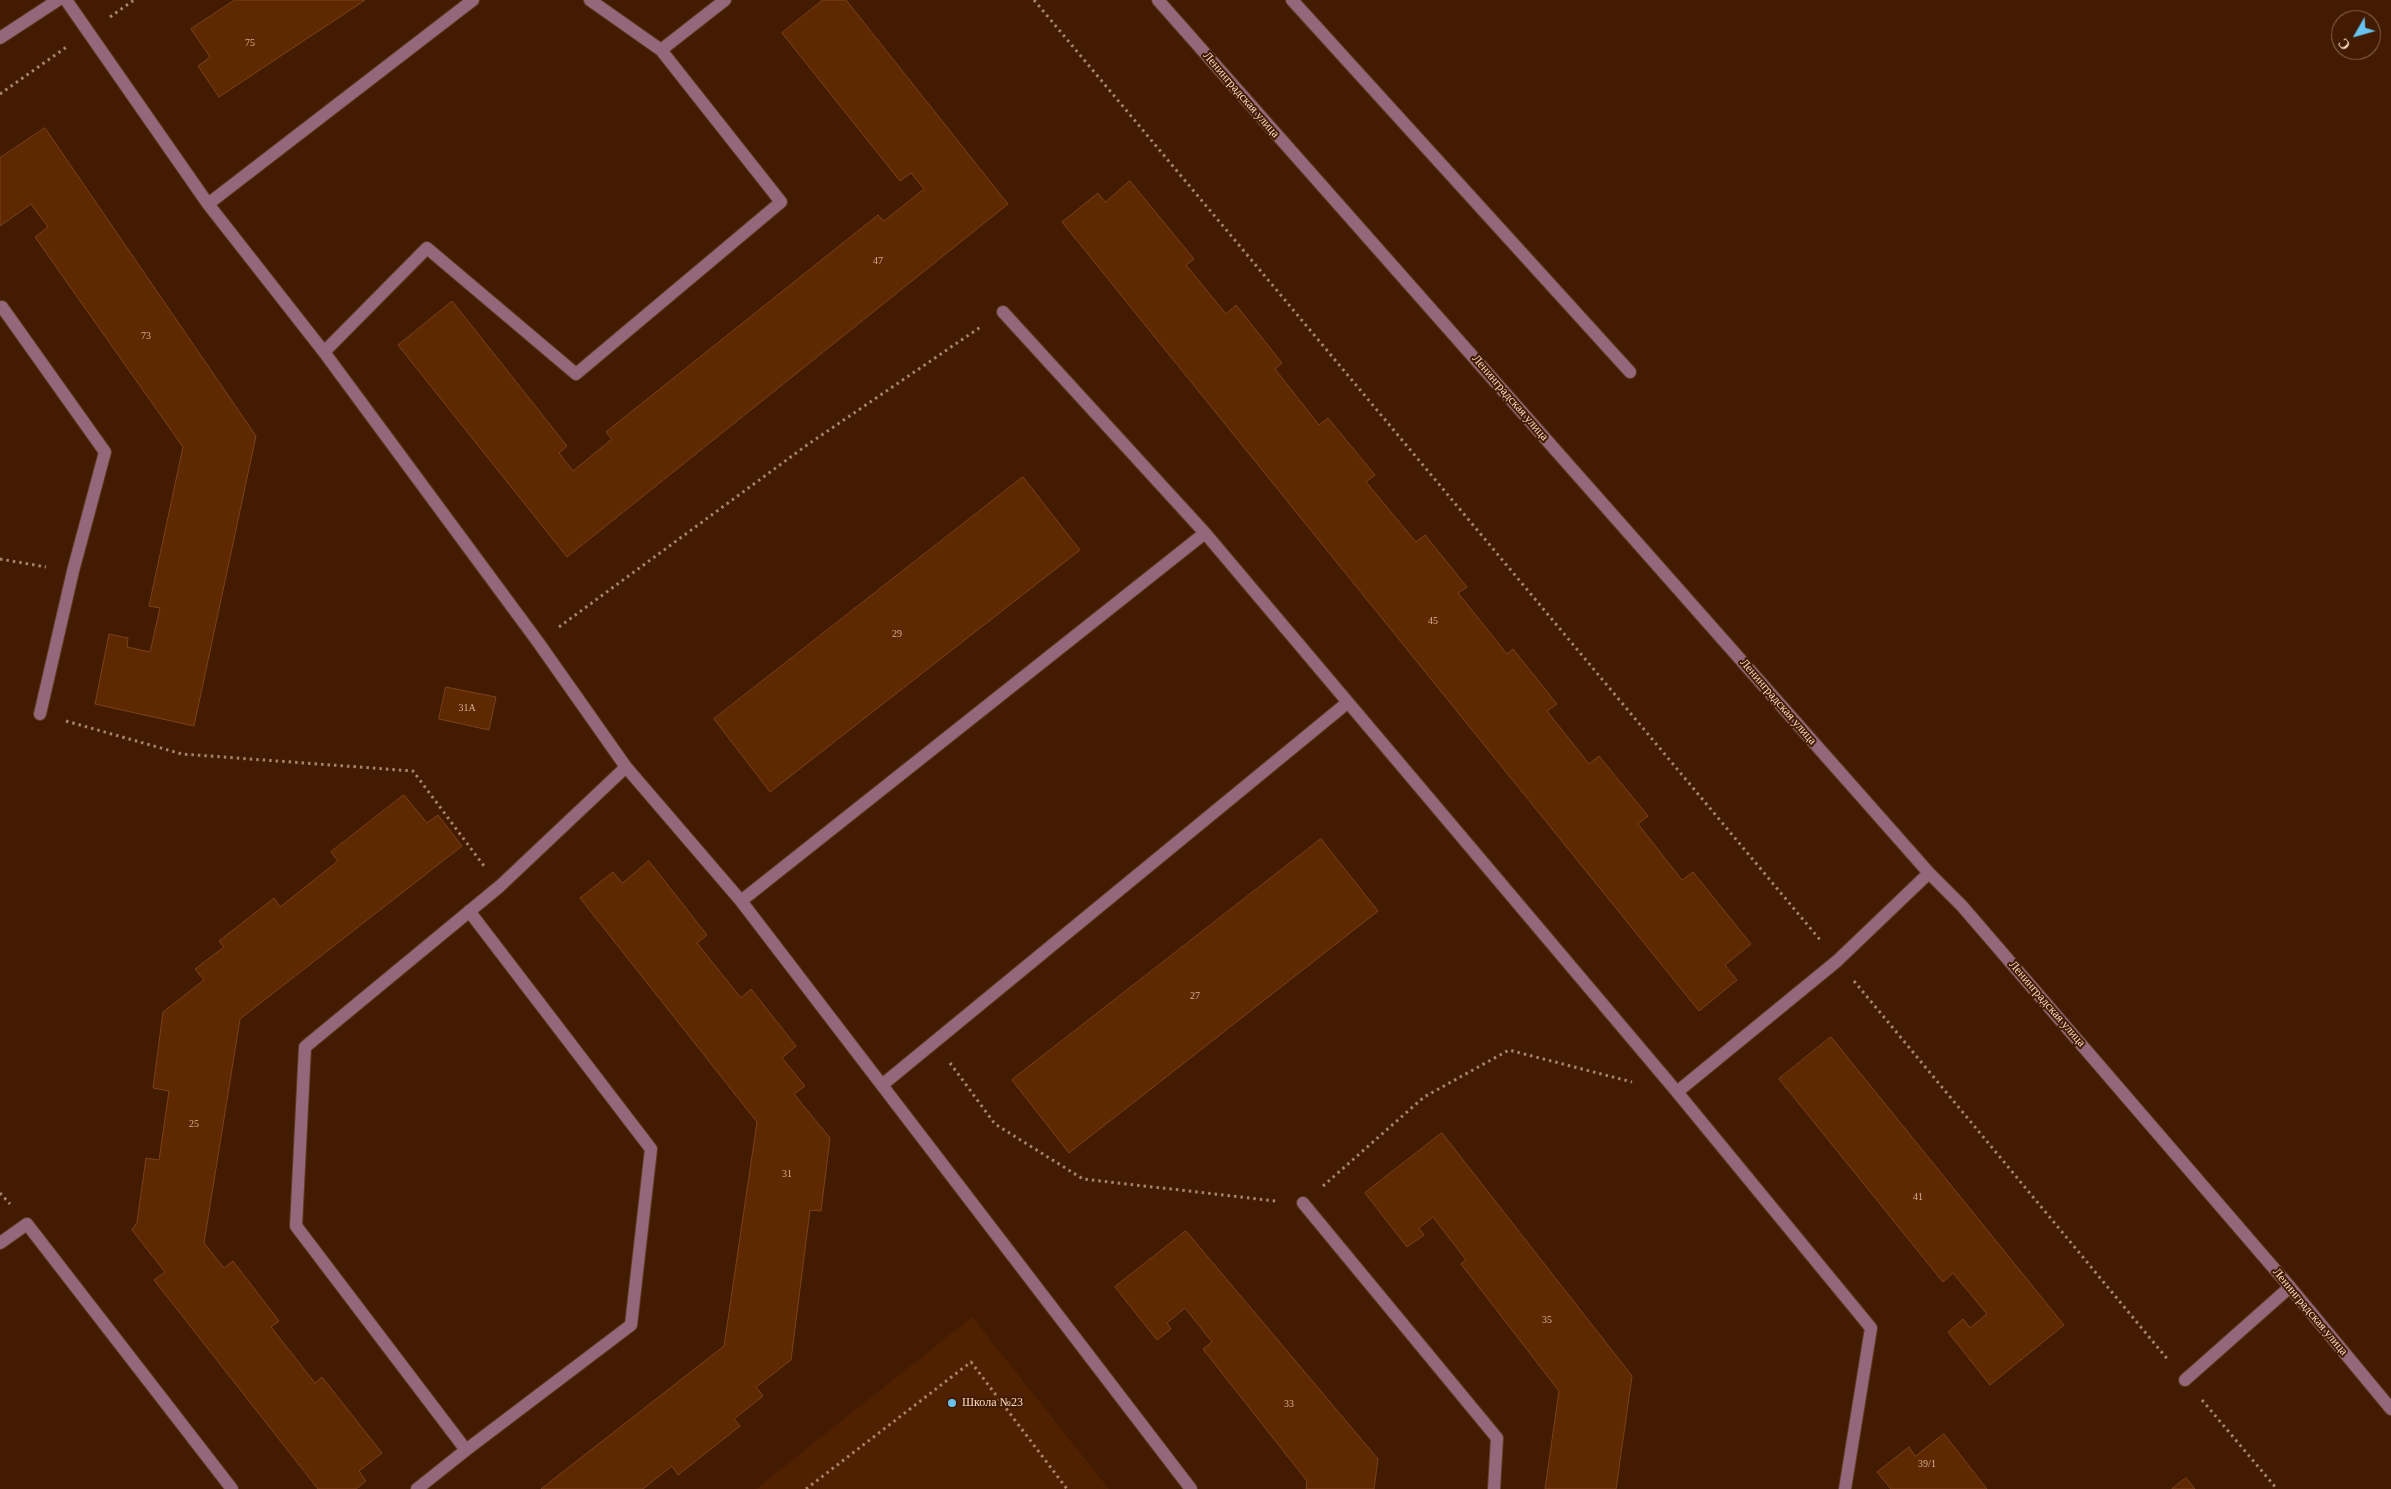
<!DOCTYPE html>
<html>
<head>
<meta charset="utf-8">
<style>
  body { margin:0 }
  #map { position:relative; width:2391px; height:1489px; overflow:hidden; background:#431b00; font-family:"Times New Roman",serif }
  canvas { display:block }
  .north { position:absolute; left:2331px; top:10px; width:50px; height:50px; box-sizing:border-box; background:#431b00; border:1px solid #8d6750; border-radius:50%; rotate:232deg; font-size:14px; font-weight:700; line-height:20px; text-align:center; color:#fddac7 }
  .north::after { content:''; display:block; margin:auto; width:18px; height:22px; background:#67c4f0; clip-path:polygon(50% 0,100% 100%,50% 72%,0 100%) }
</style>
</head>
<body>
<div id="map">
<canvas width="2391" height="1489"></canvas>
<div class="north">С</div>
</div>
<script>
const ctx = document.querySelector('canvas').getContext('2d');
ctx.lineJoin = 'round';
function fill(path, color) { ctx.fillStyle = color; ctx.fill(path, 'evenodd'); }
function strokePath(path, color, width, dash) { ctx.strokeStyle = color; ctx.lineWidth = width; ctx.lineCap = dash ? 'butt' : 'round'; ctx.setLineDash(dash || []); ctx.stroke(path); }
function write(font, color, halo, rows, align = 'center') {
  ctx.font = font + ' "Times New Roman",serif'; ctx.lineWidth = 4; ctx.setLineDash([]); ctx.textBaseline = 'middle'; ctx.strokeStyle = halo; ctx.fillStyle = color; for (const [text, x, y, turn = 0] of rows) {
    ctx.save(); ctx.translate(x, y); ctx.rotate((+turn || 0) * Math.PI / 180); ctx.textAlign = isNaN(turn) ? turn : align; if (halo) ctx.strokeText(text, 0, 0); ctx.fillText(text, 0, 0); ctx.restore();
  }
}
fill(new Path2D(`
  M972,1317L1109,1489H756Z`), '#4f2100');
const building = new Path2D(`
  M235,0H365L219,97L198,66L210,57L191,29Z
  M823,0H846L1008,204L567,557L398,345L452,301L567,446L559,453L573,471L612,439L606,432L878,215L884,221L924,189L911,173L900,181L782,33Z
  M45,128L256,436L194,726L95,704L109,634L128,638L127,647L150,652L160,608L149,606L183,447L35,237L48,227L31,204L0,226V158Z
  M1130,181L1194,259L1186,265L1226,314L1236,305L1282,363L1275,369L1319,425L1328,418L1375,475L1366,482L1416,542L1425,535L1467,587L1458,593L1507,654L1513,649L1557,704L1547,711L1589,764L1599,756L1648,816L1638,824L1682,880L1693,872L1751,944L1725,965L1737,980L1699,1011L1062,222L1098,193L1105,202Z
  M1023,477L1080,550L770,792L714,719Z
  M446,687L496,697L489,730L439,719Z
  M404,795L427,823L438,815L462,846L240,1019L204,1243L224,1268L233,1261L279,1321L271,1327L315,1383L322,1377L382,1453L359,1471L366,1481L356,1489H318L154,1280L165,1272L132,1230L137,1222L146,1158L159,1160L169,1091L153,1088L163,1012L204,980L195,969L224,947L219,941L274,898L280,907L338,861L331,852Z
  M1321,839L1378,911L1069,1153L1012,1080Z
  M649,861L707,935L697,943L741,998L751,989L796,1046L782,1058L805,1086L794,1094L830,1138L821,1211L810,1210L791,1360L756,1387L763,1396L734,1419L740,1426L678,1475L672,1466L643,1489H541L724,1346L757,1122L580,898L613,872L622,883Z
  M1831,1037L2064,1325L1990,1385L1948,1332L1963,1319L1970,1328L1987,1314L1953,1273L1943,1282L1779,1079Z
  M1442,1133L1632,1376L1616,1489H1545L1559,1391L1461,1264L1466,1260L1433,1217L1419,1228L1424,1235L1407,1247L1365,1193Z
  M1186,1231L1378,1459L1374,1489H1306L1307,1481L1203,1349L1212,1342L1185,1308L1167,1323L1171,1329L1157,1340L1115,1287Z
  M1944,1434L1987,1489H1891L1877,1472L1909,1447L1915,1456Z
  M2186,1478L2195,1489H2172Z`);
fill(building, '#5e2800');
strokePath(building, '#7a421e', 1);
const minor = new Path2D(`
  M66,0L208,204L324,352L538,642L626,767L741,901L1191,1489
  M590,0L661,50L725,0
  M1158,0L1929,873L1962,906L2290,1287L2391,1409
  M1292,0L1630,372
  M0,38L58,0
  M208,204L473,0
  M0,309L2,307L105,452L73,571L40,714
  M1003,312L1205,533L1677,1092L1837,961L1929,873
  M324,352L427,248L576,374L781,202L661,50
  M741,901L1205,533
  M882,1085L1347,703
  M1677,1092L1871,1328L1845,1489
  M1303,1203L1497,1438L1494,1489
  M0,1243L27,1224L232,1489
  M2185,1380L2290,1287
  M466,1450L631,1325L651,1149L469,911
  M417,1489L466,1450L296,1226L305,1047L500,886L626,767`);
strokePath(minor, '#613a20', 14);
strokePath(new Path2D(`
  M1034,0L1821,941
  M110,17L134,0
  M0,94L68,46
  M0,559L46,567
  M559,627L807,445L982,326
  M66,721L182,754L413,771L484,866
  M1854,981L2169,1361
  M950,1063L995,1124L1083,1179L1276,1201
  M1323,1186L1424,1097L1509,1050L1632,1082
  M0,1193L10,1204
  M2202,1400L2277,1489
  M806,1489L971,1362L1067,1489`), '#a8836c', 3, [2.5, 4]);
strokePath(minor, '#95677b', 12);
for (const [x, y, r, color] of [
  [952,1403,5,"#67c4f0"]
]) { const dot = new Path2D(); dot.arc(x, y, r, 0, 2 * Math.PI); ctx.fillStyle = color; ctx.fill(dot); strokePath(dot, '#431b00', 2); }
write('10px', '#d5ae95', null, [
  ["75",250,43],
  ["47",878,261],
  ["73",146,336],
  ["45",1433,621],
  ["29",897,634],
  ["31А",467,708],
  ["27",1195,996],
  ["25",194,1124],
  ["31",787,1174],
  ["41",1918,1197],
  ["35",1547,1320],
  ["33",1289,1404],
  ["39/1",1927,1464]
]);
write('12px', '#fddac7', '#431b00', [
  ["Ленинградская улица",1241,95,49],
  ["Ленинградская улица",1510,398,49],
  ["Ленинградская улица",1778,702,49],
  ["Ленинградская улица",2047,1004,49],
  ["Ленинградская улица",2310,1312,50]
]);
write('12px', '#fddac7', '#431b00', [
  ["Школа №23",962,1403]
], 'left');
</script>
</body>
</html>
